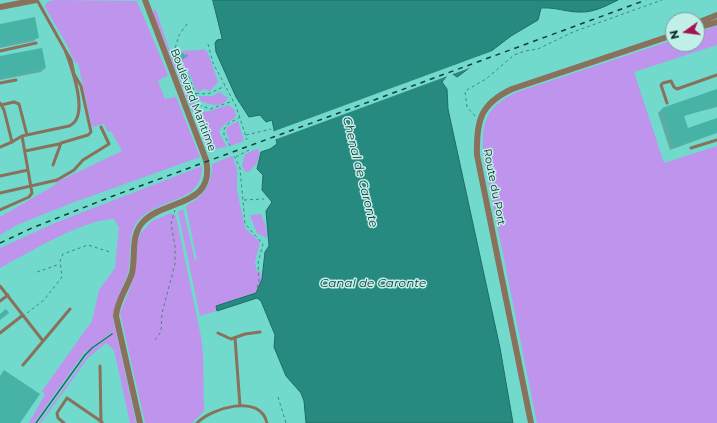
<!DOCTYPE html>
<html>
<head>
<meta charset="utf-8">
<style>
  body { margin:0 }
  #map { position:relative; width:717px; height:423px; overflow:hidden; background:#72d9cd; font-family:Montserrat,sans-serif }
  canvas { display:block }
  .north { position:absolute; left:665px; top:12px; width:40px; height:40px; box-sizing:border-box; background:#c1f0e9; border:1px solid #77a19b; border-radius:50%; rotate:256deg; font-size:11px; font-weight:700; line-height:16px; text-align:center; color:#082a27 }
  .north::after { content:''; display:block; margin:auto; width:14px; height:18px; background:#a6124d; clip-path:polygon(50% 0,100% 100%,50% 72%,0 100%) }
</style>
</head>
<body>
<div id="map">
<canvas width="717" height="423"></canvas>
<div class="north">N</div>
</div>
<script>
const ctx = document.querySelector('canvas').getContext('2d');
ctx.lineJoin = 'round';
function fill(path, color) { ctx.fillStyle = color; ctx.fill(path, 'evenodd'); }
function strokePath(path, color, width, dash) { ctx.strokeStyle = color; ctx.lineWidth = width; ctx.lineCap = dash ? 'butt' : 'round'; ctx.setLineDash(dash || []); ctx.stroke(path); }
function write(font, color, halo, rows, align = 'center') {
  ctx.font = font + ' Montserrat,sans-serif'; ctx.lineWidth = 3; ctx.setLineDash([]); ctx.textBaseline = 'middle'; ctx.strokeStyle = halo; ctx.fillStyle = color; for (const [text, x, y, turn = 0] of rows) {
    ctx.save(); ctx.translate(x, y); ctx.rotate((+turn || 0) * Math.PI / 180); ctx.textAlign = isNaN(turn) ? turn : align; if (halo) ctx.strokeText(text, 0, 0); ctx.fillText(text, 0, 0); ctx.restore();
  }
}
fill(new Path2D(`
  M55,0L137,1L168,75L158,81L165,99L176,97L200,157L69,204L17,225L0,235V217L55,185V183L122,151L111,131L108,132L104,124L92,127L78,63H75L67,45L45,7L47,2Z
  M154,9L156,10C163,30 186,107 206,112L228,105L235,110L236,116C230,124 224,121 219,132L227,147L213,149V151L209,153L153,13Z
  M717,26V45L634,72L664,163L717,146V423H537L483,154C482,120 486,107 517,92L673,40V44H697V32Z
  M204,49L208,53L218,82L210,91L204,89L198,92C193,87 193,79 189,74C185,66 178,63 176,55C184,47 195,53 204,49Z
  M219,92L228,98C222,110 208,104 199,100V96H213Z
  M238,121L244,141L230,146L226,130L227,127Z
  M257,149L260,152L257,163L249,172H245L242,165L245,154Z
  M232,156L237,168V190L245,228L260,242L255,262L257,272L260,271L262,279L256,293L216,306L217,311L200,316L178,212L183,209L195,260H197L186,206C189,203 193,202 197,199C208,190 212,178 212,164Z
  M202,166C203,205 156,197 137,222C127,236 132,256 128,272C124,288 113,301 113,318L136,423H130L114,350L106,343L88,358L41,423H39L90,351L112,335L111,333L84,353L34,423H29L45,394L42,391L92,321L99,290L115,268L119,227L114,219C84,219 28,253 0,268V248L55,223Z
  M171,213L176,216L201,337L203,354L204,411L192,423H145L120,313L134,278L138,240L140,234L152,221Z
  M261,214L266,227L267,238L257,233L250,215Z`), '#bf94ed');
const water = new Path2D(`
  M213,0H618C606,6 593,13 579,12C566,12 555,7 541,8L538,20L511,36L460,75L457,77L450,72L442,82L447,89L448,109L500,348L513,423H306L304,401L301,393L286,376L274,347L275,335L261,301L257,298L217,311L216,306L256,293L262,279L265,252L269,246L266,211L272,202L262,190L263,175L257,169L261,152L270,149L277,144L272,120L266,122L260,115L249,117L236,97L216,52L215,43L217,40L222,39Z`);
fill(water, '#278a80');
strokePath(water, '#1e6d65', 1);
fill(new Path2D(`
  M498,49L475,66L274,140L272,132Z`), '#72d9cd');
fill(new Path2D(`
  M0,25L38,37L34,41L0,48Z
  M178,55H186L187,56L182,60L177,61V57Z
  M0,57L45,68L41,72L0,80Z
  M717,90V107L683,116L688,130L717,121V133L670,150L658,113L662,109Z`), '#0003');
strokePath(new Path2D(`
  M36,423L85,355L92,348L112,334`), '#1e6d65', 1.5);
fill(new Path2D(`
  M35,17L39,38L0,45V24Z
  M42,48L46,68L0,78V56Z
  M184,53V55L187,54L188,56L179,60L178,54Z
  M717,89V105L684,116L688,128L717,118V132L674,147L662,108Z
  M6,309L9,313L0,320V314Z
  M4,370L40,394L20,423H0V376Z`), '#47b2a6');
strokePath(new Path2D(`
  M187,24L179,35L174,52L178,64L189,77L200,105L210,109L233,101
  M208,44L213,63L236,106L247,140
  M178,65L185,85L192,93L208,94L225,86
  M475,116L467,107L465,91L486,79L514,55L525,51L538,49L573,32L662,0
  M246,135L271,129
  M230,146L224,135V129L229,123L239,118
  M234,156L240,168L245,224L263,244L258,263L259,282L257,288
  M236,157L249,150
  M244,200L264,199
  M37,272L60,264
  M27,313L44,300L62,277L60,261L63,254L88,245L110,252
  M155,340L161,332L162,313L175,264V246L171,224L175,210
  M278,397L286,423`), '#40877f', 1, [3, 3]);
strokePath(new Path2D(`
  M37,0L65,50
  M0,51L36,43
  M0,83L16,80
  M0,103L4,110L12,142L22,136L69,126C91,117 71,66 65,50L71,60L74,74L81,86L91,132L88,135L61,143L53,165
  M667,103L661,85L663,83L671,81L674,87L677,89L717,75
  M1,105L14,102L19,104L27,135
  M0,147L12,142
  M691,148L717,140
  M25,151L59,144
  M0,176L28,170
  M0,193L57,180L74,170L83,160L109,144L101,127
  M0,210L29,197L32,193L22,136
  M0,286L43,341
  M0,301L8,295
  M0,333L23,315
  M218,333L231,339L245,334L260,332
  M235,338L240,406
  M23,365L70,309
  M100,366L101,423
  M64,423L58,418L57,413L67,398L102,422
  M197,423C212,408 260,393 267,423`), '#89715b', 3);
strokePath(new Path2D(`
  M0,7L36,0
  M697,23L717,15
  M697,28L717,22
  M140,423L116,316C117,300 128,287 132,273C136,256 130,236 143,222C164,199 216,207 206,160L145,0
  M531,423L477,155C476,121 480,104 512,89L673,35`), '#89715b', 6);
strokePath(new Path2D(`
  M0,243L32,228L113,196L646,0`), '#143d39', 1.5, [5, 5]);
write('11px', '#082a27', '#c1f0e9', [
  ["Boulevard Maritime",193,100,69],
  ["Route du Port",494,187,79]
]);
write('italic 12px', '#1a3734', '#c1f0e9', [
  ["Chenal de Caronte",360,172,76],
  ["Canal de Caronte",373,283]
]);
</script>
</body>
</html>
